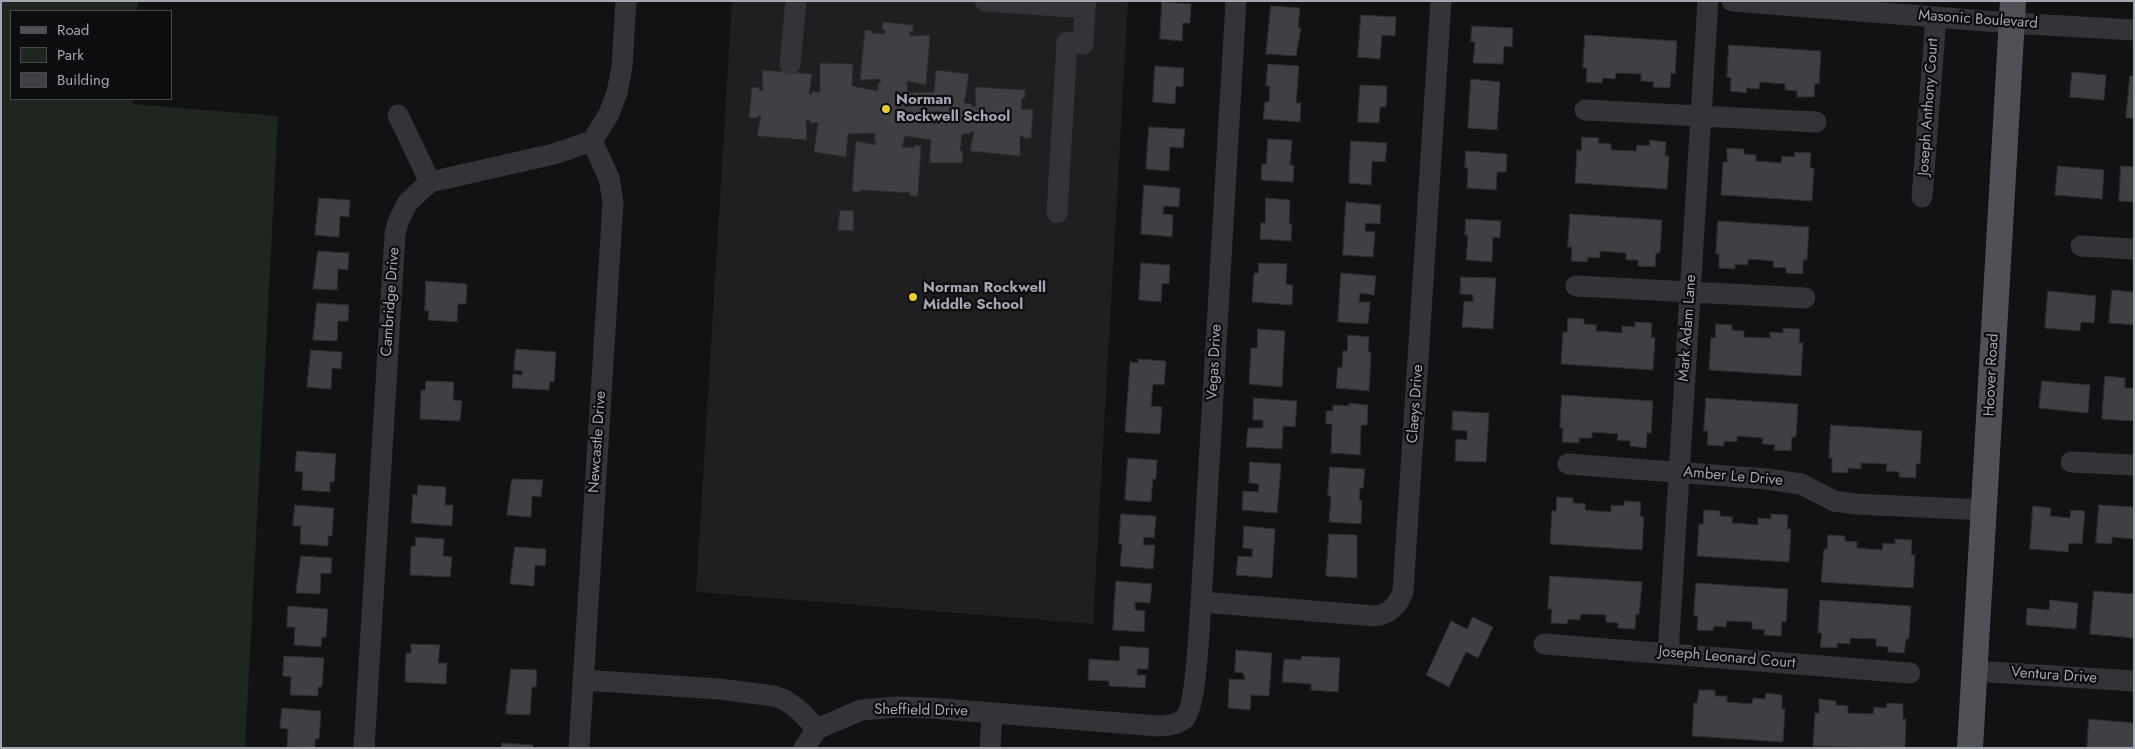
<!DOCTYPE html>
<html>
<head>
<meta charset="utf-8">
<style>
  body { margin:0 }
  #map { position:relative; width:2135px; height:749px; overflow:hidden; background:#121214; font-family:Jost,sans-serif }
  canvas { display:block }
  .frame { position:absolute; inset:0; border:2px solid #a4a6b3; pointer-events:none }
  .legend { position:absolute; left:10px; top:10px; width:162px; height:90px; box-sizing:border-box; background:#0d0d0f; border:1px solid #494a51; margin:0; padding:6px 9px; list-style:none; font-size:15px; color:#a4a6b3 }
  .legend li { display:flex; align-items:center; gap:10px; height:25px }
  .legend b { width:25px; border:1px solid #494a51 }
</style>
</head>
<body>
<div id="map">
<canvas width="2135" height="749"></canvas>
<div class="frame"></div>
<ul class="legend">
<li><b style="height:6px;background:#505057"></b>Road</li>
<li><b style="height:14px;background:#1f2620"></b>Park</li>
<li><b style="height:14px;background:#3f3f44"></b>Building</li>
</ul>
</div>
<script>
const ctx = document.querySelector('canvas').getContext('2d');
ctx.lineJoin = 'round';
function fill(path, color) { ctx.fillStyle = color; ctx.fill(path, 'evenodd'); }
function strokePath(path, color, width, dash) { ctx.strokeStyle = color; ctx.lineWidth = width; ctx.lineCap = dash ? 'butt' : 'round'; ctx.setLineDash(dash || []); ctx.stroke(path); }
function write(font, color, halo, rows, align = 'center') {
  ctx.font = font + ' Jost,sans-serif'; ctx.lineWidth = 4.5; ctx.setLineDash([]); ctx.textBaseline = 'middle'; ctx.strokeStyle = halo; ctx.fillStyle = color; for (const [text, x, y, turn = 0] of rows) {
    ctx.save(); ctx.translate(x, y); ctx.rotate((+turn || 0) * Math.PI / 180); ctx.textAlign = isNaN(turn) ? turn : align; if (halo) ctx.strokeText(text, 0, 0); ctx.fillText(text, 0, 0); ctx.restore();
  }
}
fill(new Path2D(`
  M732,1H1128L1093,624L696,592Z`), '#1f1e20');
fill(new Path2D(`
  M1,1H138L137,11H11V99H133V104L278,116L245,748H1Z`), '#1f2620');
const building = new Path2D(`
  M1162,2L1191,4L1190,23H1183L1182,41L1160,39Z
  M1271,6L1300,8L1298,28H1301L1296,56L1266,54Z
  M1361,15L1396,17L1395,36L1382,35L1380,59L1358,57Z
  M883,22L913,25V32H910V36L930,35L926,85L907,81L908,93L934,92L936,70L969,74L964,103L972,104V106L976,107L975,87L1025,90V98H1022L1021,110L1033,109L1031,138H1023V136H1020V156L970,151L974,132H970V134H962L960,151H963L962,163H929L931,140L905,136L902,147L914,148V145L921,146L918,196H910V193L861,190V192L852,191L856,141L876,145V141H874L875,133L848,134L846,157L814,152L818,123H810V120H806L807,140L757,136L761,116H758V118H749L752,87L760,88L759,90L763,91L762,70L812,74L809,94H812V92H820V63L853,64L852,86L878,91V83H880L881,79L860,80L865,30L872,31V33L885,34V30H882Z
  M1472,26L1513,28L1512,47L1504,46L1503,64L1473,63L1475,42H1471Z
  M1585,35L1677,41L1675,74L1671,73L1670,88L1653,87L1654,82L1641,81V74L1616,73L1615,79L1603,78L1602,83L1586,82L1587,68H1583Z
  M1729,45L1821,51L1819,84L1815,83L1814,97H1797V91L1785,90V84L1760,82L1759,89L1747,88L1746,93L1730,91L1731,78L1727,77Z
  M1268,64L1299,66L1296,103H1301L1300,122L1263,119L1265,102H1269L1270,86H1266Z
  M1155,66L1184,68L1183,87L1176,86L1175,104L1153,102Z
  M2072,72L2106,75L2104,100L2070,97Z
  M2130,76H2134V118H2126Z
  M1471,79L1500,82L1497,130L1468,128Z
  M1360,85L1387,86L1386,107H1380L1379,123L1358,122Z
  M1149,127L1185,129L1183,148L1170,147L1169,171L1146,169Z
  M1582,137L1599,138L1598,143L1611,144V150L1636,151L1637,145L1649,146L1650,140L1666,142L1665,156H1669L1667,189L1575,183L1577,150L1581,151Z
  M1268,139L1292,140L1290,165H1294L1293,182L1261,180L1262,164H1266Z
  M1351,141L1387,143L1385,162L1372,161L1371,185L1349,183Z
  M1727,148L1744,149V154L1756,155V161L1781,163L1782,156L1794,157L1795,152L1811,153L1810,168H1814L1812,201L1721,195L1723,162H1727Z
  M1466,151L1507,154L1506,172H1497L1496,190L1467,188L1468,168H1465Z
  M2058,166L2104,170L2102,199L2055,195Z
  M2121,166L2134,167V202L2119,201Z
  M1144,185L1180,188L1179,207L1164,206L1163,214L1173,215L1172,237L1141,234Z
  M319,198L350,200L349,217L340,216L339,237L315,235Z
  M1266,198L1290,200L1289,224H1292L1291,241L1260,239L1261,223H1265Z
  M1346,202L1381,205L1380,224L1365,223V231L1375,232L1373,257L1343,255Z
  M840,210L854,211L853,231L838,230Z
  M1570,214L1662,220L1660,253H1656L1655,267L1638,266V260H1626V253L1600,251V258L1588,257L1587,262L1571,261L1572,247H1568Z
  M1466,219L1501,221L1500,238L1493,237L1492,262L1466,260L1468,235H1465Z
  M1718,221L1809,227L1807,260H1803V274L1786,273V268L1773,267L1774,261L1748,259V265L1735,264V269L1719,268V254H1716Z
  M318,251L349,253L348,270L338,269L337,290L313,289Z
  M1141,263L1170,265L1169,284L1162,283L1161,302L1139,300Z
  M1259,263L1287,264L1286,284L1293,285L1292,305L1252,302L1254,273H1258Z
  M1341,273L1376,276L1374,295L1360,293L1359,302H1370L1368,324L1338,322Z
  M1461,277L1496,278L1493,329L1462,327L1464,301L1473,302V295L1460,294Z
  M426,281L467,284L466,304H458L457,322L428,320L429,311H425Z
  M2112,290L2134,292V325L2109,323Z
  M2048,291L2096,296L2094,323L2081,322L2080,331L2045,328Z
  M317,303L349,305L348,321H338L337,341L313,340Z
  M1568,318L1584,319V324L1597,325L1596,331L1622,333V326L1635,327V322L1652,323L1651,337L1655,338L1653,370L1561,364L1563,332H1567Z
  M1716,324L1732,325V330L1744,331V337L1770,338V332L1783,333V328L1800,329L1799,343H1803L1801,376L1709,370L1711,338H1715Z
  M1258,329L1285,331L1282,387L1249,384L1251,348H1257Z
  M1348,335L1369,337L1368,352H1371L1369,391L1336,388L1338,367L1342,368L1343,351H1347Z
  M516,349L556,352L554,382L550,381L549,390L512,388L513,374L522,375V371L514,370Z
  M311,350L342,352L341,369L332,368L331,389L307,387Z
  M1138,359L1166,361L1164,385L1153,384L1151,406L1162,407L1160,434L1125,432L1130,362L1138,363Z
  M2105,376L2125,378V388H2134V421L2102,419Z
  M426,381L454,382L453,400L462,401L460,421L420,419L421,390H425Z
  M2042,381L2090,385L2088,413L2039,408Z
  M1562,395L1653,401L1651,433H1647L1646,448L1630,446V441L1617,440L1618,434L1592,432V438H1579V443L1562,442L1563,428H1560Z
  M1254,398L1297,401L1295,427L1283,426L1282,449L1246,447L1248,428H1263V420H1253Z
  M1706,398L1798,404L1796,437H1792L1791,451L1774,450L1775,445L1762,444L1763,438L1737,436V442L1724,441V446L1707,445L1708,431H1704Z
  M1349,403L1368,405L1367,425H1361L1360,455L1331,453L1332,424H1326V411H1333V405L1349,406Z
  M1453,411L1489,413L1486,462L1455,461L1456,439L1467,440V431L1452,430Z
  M1831,425L1922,431L1920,464H1916V478L1899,477V472L1886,471L1887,464L1861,463V469L1848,468V473L1832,472V458H1829Z
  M297,451L336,454L334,482H330V492L302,490L303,472L295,471Z
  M1128,458L1157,460L1156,479H1153L1151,502L1125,500Z
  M1250,462L1281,464L1277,513L1242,510L1243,491L1258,492L1259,484L1249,483Z
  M1330,467L1365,469L1363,488H1360L1359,500L1362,501L1361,524L1329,522L1331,496H1328Z
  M512,479L543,480L541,497L532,496L531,517L507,515Z
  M418,485L446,487L445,505H453L452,526L411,523L413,494L417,495Z
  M1557,497L1573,498V503L1585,504V510L1611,512V505L1624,506V501L1641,502L1640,516L1644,517L1642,550L1550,544L1552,511H1556Z
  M295,505L334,508L332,536H328V546L300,544L301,526H293Z
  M2099,505L2134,507V539L2112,537V544L2096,543Z
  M2033,506L2051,508L2050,516L2070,518L2071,510L2085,511L2082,544L2069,543L2068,552L2030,549Z
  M1704,510L1720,511V516L1733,517L1732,523L1758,525V518L1771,519V514L1788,515L1787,529H1791L1789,562L1697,556L1699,524H1703Z
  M1121,514L1156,516L1154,538L1144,537L1143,545H1155L1153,569L1120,566L1122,544H1119Z
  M1244,526L1275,529L1272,578L1236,575L1238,556L1252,557L1253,549L1243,548Z
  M1329,534L1357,535V578L1326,576Z
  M1828,535L1845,536V541L1857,542V548L1882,550L1883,543L1895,544V539L1912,540L1911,555H1915L1913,588L1821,582L1824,549H1827Z
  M416,537L444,539L443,556L452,557L450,577L410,575L411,546H415Z
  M515,547L546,549L545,566L535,565L534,586L510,584Z
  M301,556L332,558L331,574L321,573L320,594L296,593Z
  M1550,576L1642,582L1639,615L1636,614L1635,629L1618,628V623L1606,622V615L1581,614L1580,620L1568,619L1567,624L1551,623L1552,609H1548Z
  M1116,581L1152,584L1150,603L1135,602V610L1145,611L1144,632L1113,630Z
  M1696,583L1788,589L1786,622L1782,621L1781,636L1764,635L1765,630L1752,629V622L1727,621L1726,627L1714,626L1713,631L1697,630L1698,616H1694Z
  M2094,591L2134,594V638L2090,634Z
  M1820,600L1911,606L1909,639H1906L1904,653L1888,652V647L1876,646V639L1850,638V644L1837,643V648L1820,647L1822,633H1818Z
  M2050,600L2078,603L2076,629L2026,625L2027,608L2049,610Z
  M288,606L328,609L326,637H322L321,647L294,645L295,627H287Z
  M1473,617L1493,627L1478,658L1466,652L1449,687L1426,675L1451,621L1467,629Z
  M411,644L440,645L438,663H447L446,684L405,682L406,653H411Z
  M1120,646L1149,648L1148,669H1137V675H1146L1145,688L1109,686V681L1088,680L1089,659L1119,661Z
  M1236,650L1272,653L1269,696L1251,695L1250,710L1228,708L1229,679L1245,680L1243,673L1235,672Z
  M284,656L324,658L322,687H318V696L290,695L291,677L283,676Z
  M1302,656L1340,658L1338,692L1311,690V684L1282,682L1284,659L1301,660Z
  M511,669L537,670L536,687H532L530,715L506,714Z
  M1699,690H1715V696H1727V702L1752,704L1753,698L1765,699L1766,693L1782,695V709H1785L1783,742L1692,736L1694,703H1697Z
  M1819,699L1836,701V705L1848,706V713L1873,714L1874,707L1886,708L1887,703L1903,704V719H1906L1905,748L1813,746L1815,713H1819Z
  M282,708L321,711L319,739H315V748L287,747L288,729L280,728Z
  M2089,719L2134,723V748H2087Z
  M502,743L533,745V748H502Z`);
fill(building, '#3f3f44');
strokePath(building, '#2d2c2f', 1);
strokePath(new Path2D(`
  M985,1L1085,8L1086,1
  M1732,1L2011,23L2134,30
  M790,64L796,1
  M1585,110L1816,122
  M398,115L430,182
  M1922,197L1936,17
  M1057,213L1067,42L1083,44L1085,8
  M2081,246L2134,249
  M1576,286L1805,298
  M2071,462L2134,465
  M1568,464L1767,479L1801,484L1834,501L1855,504L1984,510
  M1201,602L1375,616C1390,614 1397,606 1403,592L1441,1
  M1544,644L1910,673
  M1668,654L1708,1
  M1974,671L2134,681
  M583,680L719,689L774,696L785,700L799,710L817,729L861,710L897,707L930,708L1158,726C1167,726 1177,725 1184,719C1197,707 1199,624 1201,602L1236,1
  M364,748L395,234L398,222L408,202L430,182L554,154L592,141L609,114L617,92L622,67L626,1
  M579,748L613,202L609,178L592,141
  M804,748L817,729
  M990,748L992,714`), '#333338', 21);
strokePath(new Path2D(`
  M1970,748L2013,1`), '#505057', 26);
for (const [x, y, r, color] of [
  [886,109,5,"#e7cb37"],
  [913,297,5,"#e7cb37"]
]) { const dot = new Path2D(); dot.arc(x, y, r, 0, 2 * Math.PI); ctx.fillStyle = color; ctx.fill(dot); strokePath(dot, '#0d0d0f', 2); }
write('15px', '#a4a6b3', '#0d0d0f', [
  ["Masonic Boulevard",1978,20,4],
  ["Joseph Anthony Court",1929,107,-86],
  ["Cambridge Drive",391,302,-86],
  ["Mark Adam Lane",1688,328,-86],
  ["Vegas Drive",1215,362,-87],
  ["Hoover Road",1992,375,-87],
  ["Claeys Drive",1416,404,-86],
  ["Newcastle Drive",598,442,-86],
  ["Amber Le Drive",1733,477,5],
  ["Joseph Leonard Court",1727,658,5],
  ["Ventura Drive",2054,676,4],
  ["Sheffield Drive",921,711,1]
]);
write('bold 15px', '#a4a6b3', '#0d0d0f', [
  ["Norman",896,100],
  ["Rockwell School",896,117],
  ["Norman Rockwell",923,288],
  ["Middle School",923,305]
], 'left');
</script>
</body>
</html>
